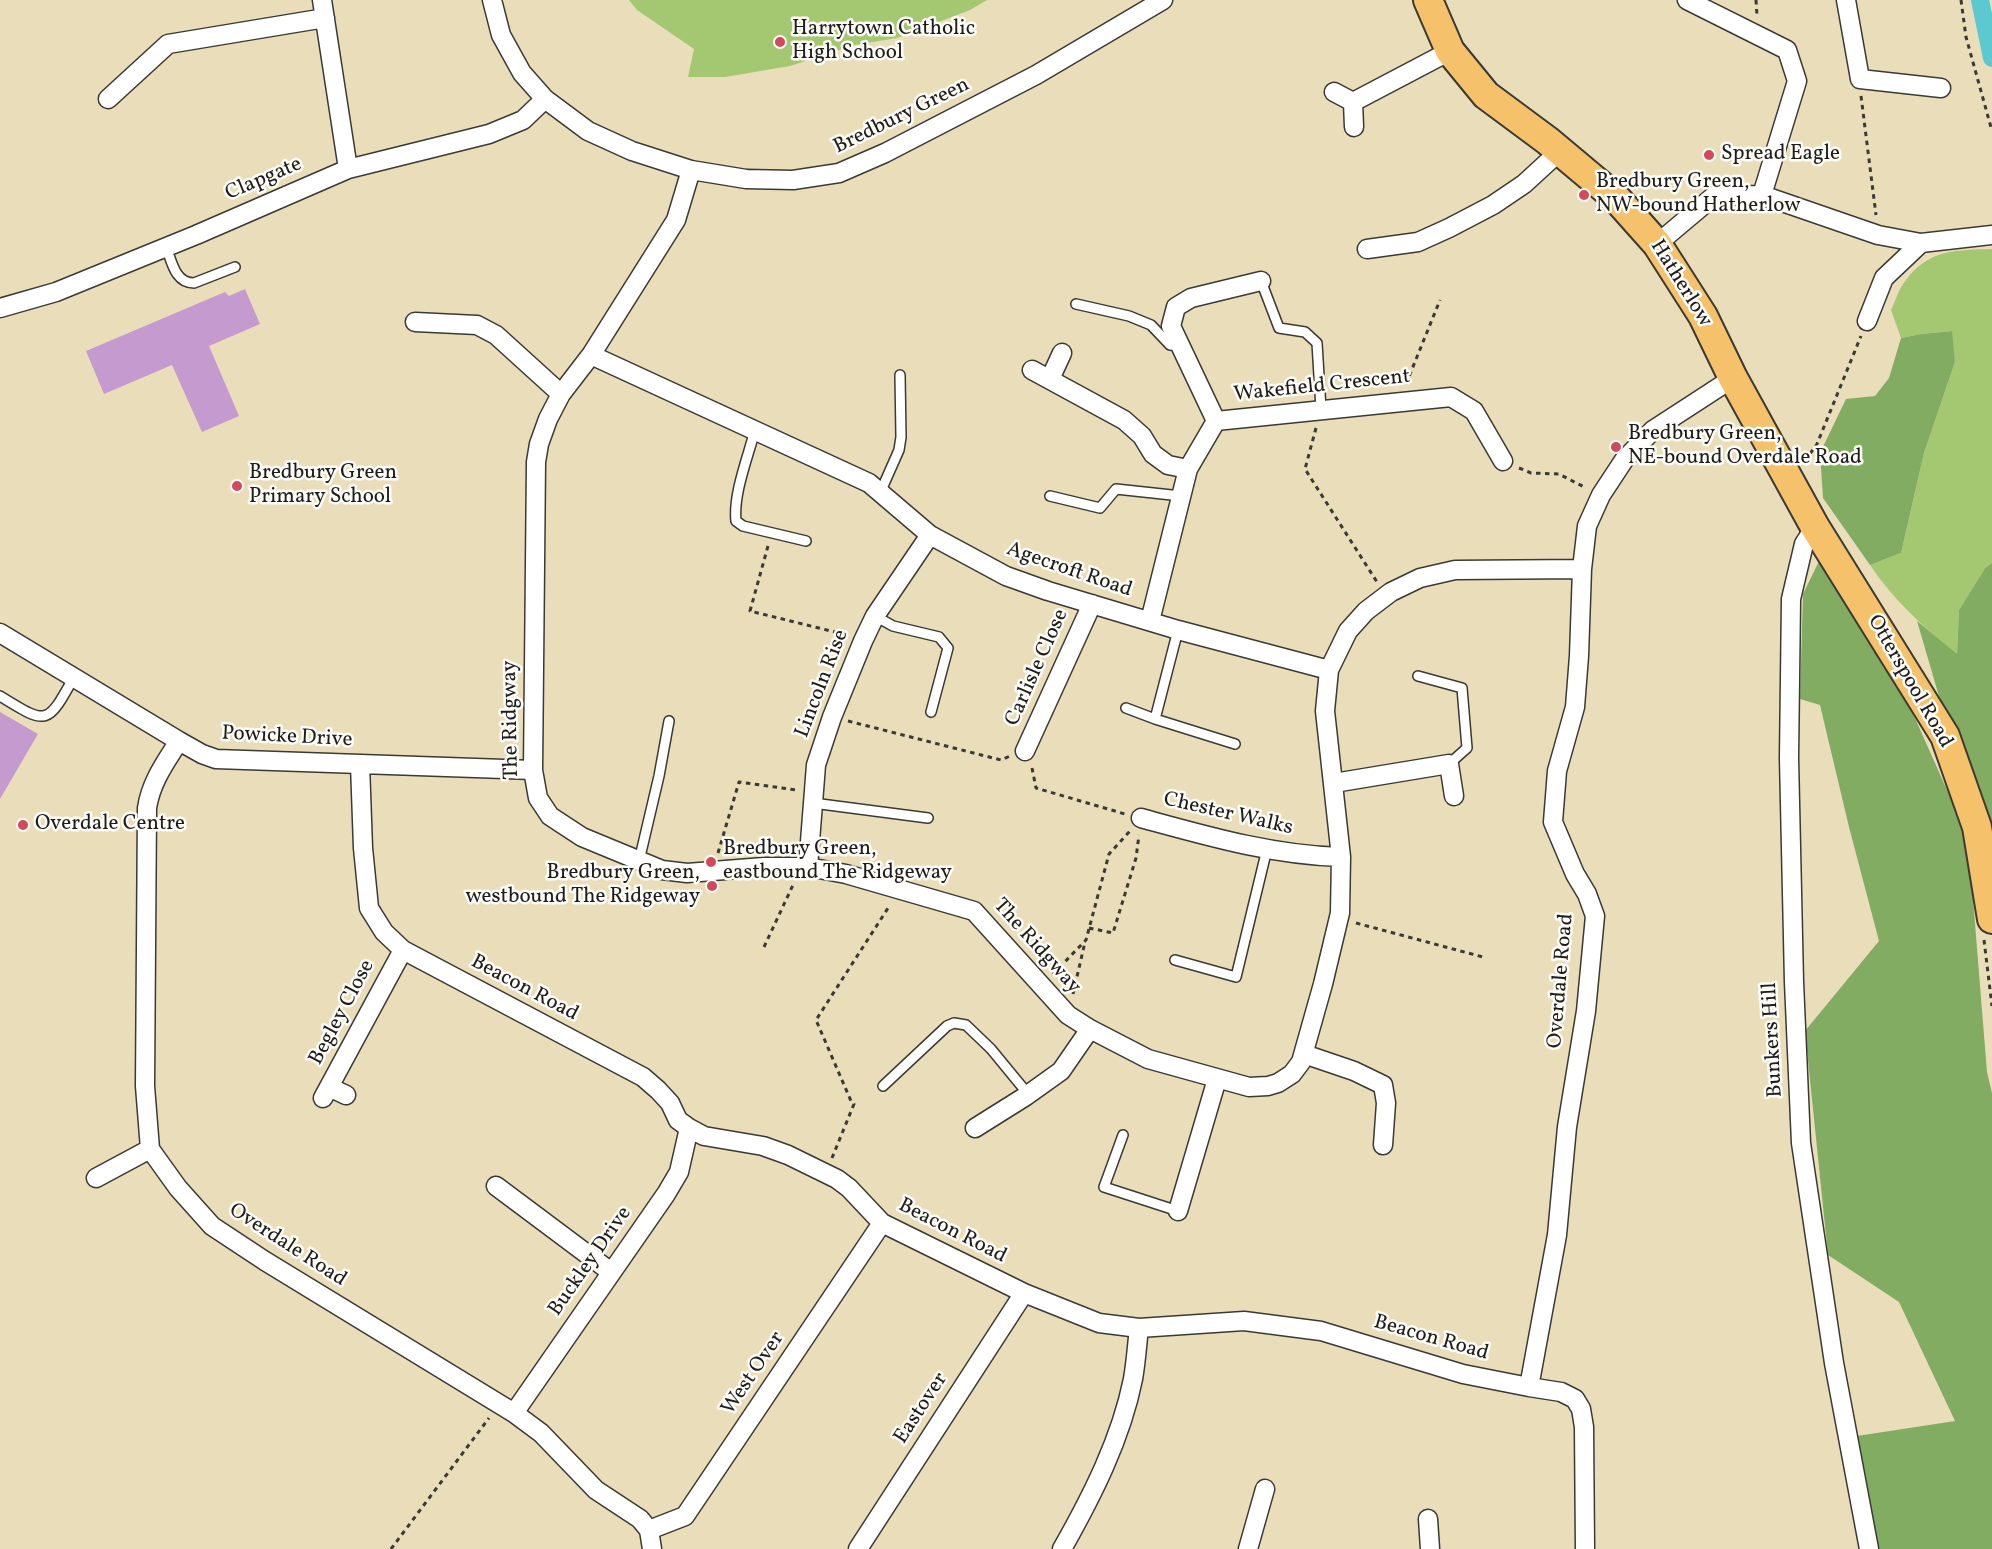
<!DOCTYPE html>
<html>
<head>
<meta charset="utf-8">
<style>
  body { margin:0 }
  canvas { display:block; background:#eaddba }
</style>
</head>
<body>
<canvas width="1992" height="1549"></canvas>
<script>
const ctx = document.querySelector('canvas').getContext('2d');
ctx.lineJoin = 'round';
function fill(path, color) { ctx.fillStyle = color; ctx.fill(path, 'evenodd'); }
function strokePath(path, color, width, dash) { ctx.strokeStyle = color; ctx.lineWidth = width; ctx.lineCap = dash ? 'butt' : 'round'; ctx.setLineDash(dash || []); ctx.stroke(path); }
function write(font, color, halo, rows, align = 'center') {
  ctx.font = font + ' Vollkorn,serif'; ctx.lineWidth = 5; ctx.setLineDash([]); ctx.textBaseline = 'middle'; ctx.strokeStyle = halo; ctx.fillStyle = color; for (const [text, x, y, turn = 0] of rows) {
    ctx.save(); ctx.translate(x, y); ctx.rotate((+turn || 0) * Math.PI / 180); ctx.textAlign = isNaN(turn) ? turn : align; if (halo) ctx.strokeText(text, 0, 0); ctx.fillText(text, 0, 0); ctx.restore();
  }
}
fill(new Path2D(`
  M629,0H987L970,10L897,38L855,45L790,66L725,77H688L694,49L637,10Z
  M1992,249V563L1985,568L1959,610L1957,655C1925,628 1893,600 1870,565L1901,553L1924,453L1955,362L1951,331L1921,334L1901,338L1891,310C1896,300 1899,288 1906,280C1929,249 1957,250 1992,249Z`), '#a4c871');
fill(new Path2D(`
  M1952,331L1955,362L1924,453L1901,553L1870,565L1823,498L1820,453L1846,399L1875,396L1889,378L1901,338L1921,334Z
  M1821,557L1914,716L1968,837L1987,1072L1992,1093V1549H1879L1857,1436L1955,1421L1899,1302L1828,1255L1805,1031L1879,941L1849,827L1820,705L1800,699L1803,594Z
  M1992,563V835L1978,787L1943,710L1917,621L1957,654L1959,610L1985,568Z`), '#83ac63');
strokePath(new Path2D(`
  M1980,0L1992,58`), '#5cc9d1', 18);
fill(new Path2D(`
  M245,289L260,324L209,346L239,416L202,432L172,365L104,394L86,351L225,292L229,296Z
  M0,712L38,734L0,799Z`), '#c59acf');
const service = new Path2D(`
  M166,247C172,262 175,283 194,283L235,267
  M1261,281L1279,328L1305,332L1317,343L1321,409
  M1076,304L1129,316L1151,325L1170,345L1181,346
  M755,430C748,457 733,494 736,521L743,526L806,541
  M880,493L899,450L901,437L900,375
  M1050,496L1100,508L1116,489L1181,496
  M875,616L893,626L939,637L948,648L931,712
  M1178,630L1155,719L1235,744
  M1418,676L1462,688L1467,748L1449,764
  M0,696C47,725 47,726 74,677
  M1126,708L1155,719
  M813,803L928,818
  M639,861L659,776L669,721
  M1175,960L1236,977L1267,849
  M883,1086L947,1026L954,1023L966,1025L991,1049L1028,1094
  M1123,1135L1104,1187L1178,1211`);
const minor = new Path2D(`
  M322,0L348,169
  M492,0L501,35L522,73L545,99L588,131L632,151L691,170L746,179L793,180L839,173L885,153L1036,75L1163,0
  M1687,0L1787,50L1797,81L1762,195
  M1846,0L1860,79L1941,88
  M1334,92L1353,102L1354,127
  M108,99L168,44L325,18
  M1353,102L1450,51
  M691,170L676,220L591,355L561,394L548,419L539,444L536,462L533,770L538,798L550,816L582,837L662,870L687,873L764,867H808L846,874L974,911L1068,1015L1090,1029L1148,1059L1249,1087L1268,1086L1278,1083L1292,1074L1301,1062L1323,984L1340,913L1341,857L1325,711L1329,670L1348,631L1366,611L1391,592L1420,578L1455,570L1582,569
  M1657,244L1714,196L1762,195L1878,235L1921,243L1992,235
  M1367,249L1418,242L1449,228L1493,205L1524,184L1560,151
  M0,308L56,292L196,235L348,169L489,134L523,120L545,99
  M1867,321L1884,278L1921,243
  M415,322L477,325L496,335L561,394
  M591,355L869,483L930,535L1006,576L1048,591L1178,630L1329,670
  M1032,370L1124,420L1142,436L1153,454L1168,465L1188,469
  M1050,379L1062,353
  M1216,421L1171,326L1176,307L1191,298L1261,281
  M1815,527L1804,544L1791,599L1789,758L1794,982L1801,1143L1834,1363L1869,1549
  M1150,621L1188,469L1216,421L1451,397L1474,411L1503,461
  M0,633L179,741L202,754L216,759L533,770
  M179,741C165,763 151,782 147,808L145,1086L150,1149L178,1188L212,1226L265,1261L514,1413L541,1433L596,1490L640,1519L649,1530L652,1549
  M1025,751L1092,604
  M360,764L363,848L369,908L384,932L403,950L643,1077L658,1090L670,1103L678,1120L689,1128L704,1136L763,1146L788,1155L837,1179L849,1188L882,1223L1024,1293L1099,1323L1139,1328L1244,1321L1321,1331L1463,1374L1529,1387L1561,1392L1575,1399L1581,1409L1584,1427L1585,1549
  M1334,783L1449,764L1454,796
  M1141,818C1207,836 1272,855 1341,857
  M808,867L816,765L832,717L863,641L875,616L930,535
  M1304,1054L1354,1071L1383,1085L1386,1103L1383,1145
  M329,1087L346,1095
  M323,1098L403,950
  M975,1128L1026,1096L1061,1071L1090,1029
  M96,1178L150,1149
  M496,1186L611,1272
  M1178,1211L1217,1079
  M1529,1387L1557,1235L1567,1127L1586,1011L1595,916L1587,894L1575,874L1553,822L1557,771L1575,707L1579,656L1582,569L1587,526L1601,495L1624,460L1653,430L1733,378
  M514,1413L666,1194L679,1172L689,1128
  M1428,1519L1430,1549
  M649,1530L685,1516L882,1223
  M858,1549L1024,1293
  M1062,1549C1092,1496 1121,1439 1133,1379C1136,1362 1137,1345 1139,1328
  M1248,1549L1265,1489`);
const primary = new Path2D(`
  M1428,0L1450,51L1486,95L1548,141L1616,198L1657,244L1703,316L1733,378L1815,527L1945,736L1977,827L1992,919`);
strokePath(service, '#3b3934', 12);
strokePath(minor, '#3b3934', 21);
strokePath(primary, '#3b3934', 32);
strokePath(new Path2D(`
  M1756,0L1757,16
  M1961,0L1966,37L1992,131
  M1861,96L1876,215
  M1406,384L1440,300
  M1316,428L1305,469L1377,582
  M1805,461L1817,444L1861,336
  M1519,468L1531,473L1559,474L1586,488
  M768,546L750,611L847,635
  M848,721L1001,760L1010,756
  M1032,768L1036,788L1125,814
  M718,853L739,782L796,790
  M1356,923L1483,957
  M1089,928L1113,933L1136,858L1139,835
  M1984,940L1992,1006
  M764,947L793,885
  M1053,974L1086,940L1109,854L1130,831
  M1073,994L1085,942
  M832,1158L854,1104L851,1101L816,1020L890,905
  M391,1549L489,1418`), '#3b3934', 3, [4.5, 4.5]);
strokePath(service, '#fff', 9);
strokePath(minor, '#fff', 18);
strokePath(primary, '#f5c16b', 28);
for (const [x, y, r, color] of [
  [780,42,6,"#d1495b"],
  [1709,155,6,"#d1495b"],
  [1584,195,6,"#d1495b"],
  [1616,447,6,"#d1495b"],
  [237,486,6,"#d1495b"],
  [23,825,6,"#d1495b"],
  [711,862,6,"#d1495b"],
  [712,886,6,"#d1495b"]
]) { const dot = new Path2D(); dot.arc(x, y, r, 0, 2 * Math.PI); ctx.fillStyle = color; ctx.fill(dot); strokePath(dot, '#fdfcf7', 2); }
write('21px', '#1c1c1c', '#fdfcf7', [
  ["Harrytown Catholic",792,30],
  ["High School",792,54],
  ["Spread Eagle",1721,155],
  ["Bredbury Green,",1596,183],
  ["NW-bound Hatherlow",1596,207],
  ["Bredbury Green,",1628,435],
  ["NE-bound Overdale Road",1628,459],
  ["Bredbury Green",249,474],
  ["Primary School",249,498],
  ["Overdale Centre",35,825],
  ["Bredbury Green,",723,850],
  ["eastbound The Ridgeway",723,874],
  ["Bredbury Green,",700,874,"right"],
  ["westbound The Ridgeway",700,898,"right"]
], 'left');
write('21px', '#1c1c1c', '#fdfcf7', [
  ["Bredbury Green",902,117,-26],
  ["Clapgate",264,180,-23],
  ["Hatherlow",1680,284,58],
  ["Wakefield Crescent",1322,387,-6],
  ["Agecroft Road",1069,571,19],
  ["Carlisle Close",1038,668,-66],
  ["Otterspool Road",1909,682,60],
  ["Lincoln Rise",823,684,-69],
  ["The Ridgway",512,720,-91],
  ["Powicke Drive",287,738,3],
  ["Chester Walks",1228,815,13],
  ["The Ridgway",1036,947,48],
  ["Overdale Road",1562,981,-85],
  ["Beacon Road",524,989,28],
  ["Begley Close",343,1013,-62],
  ["Bunkers Hill",1774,1040,-93],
  ["Beacon Road",952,1232,27],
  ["Overdale Road",287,1246,33],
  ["Buckley Drive",591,1262,-55],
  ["Beacon Road",1431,1339,16],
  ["West Over",754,1374,-56],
  ["Eastover",922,1409,-57]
]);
</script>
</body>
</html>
